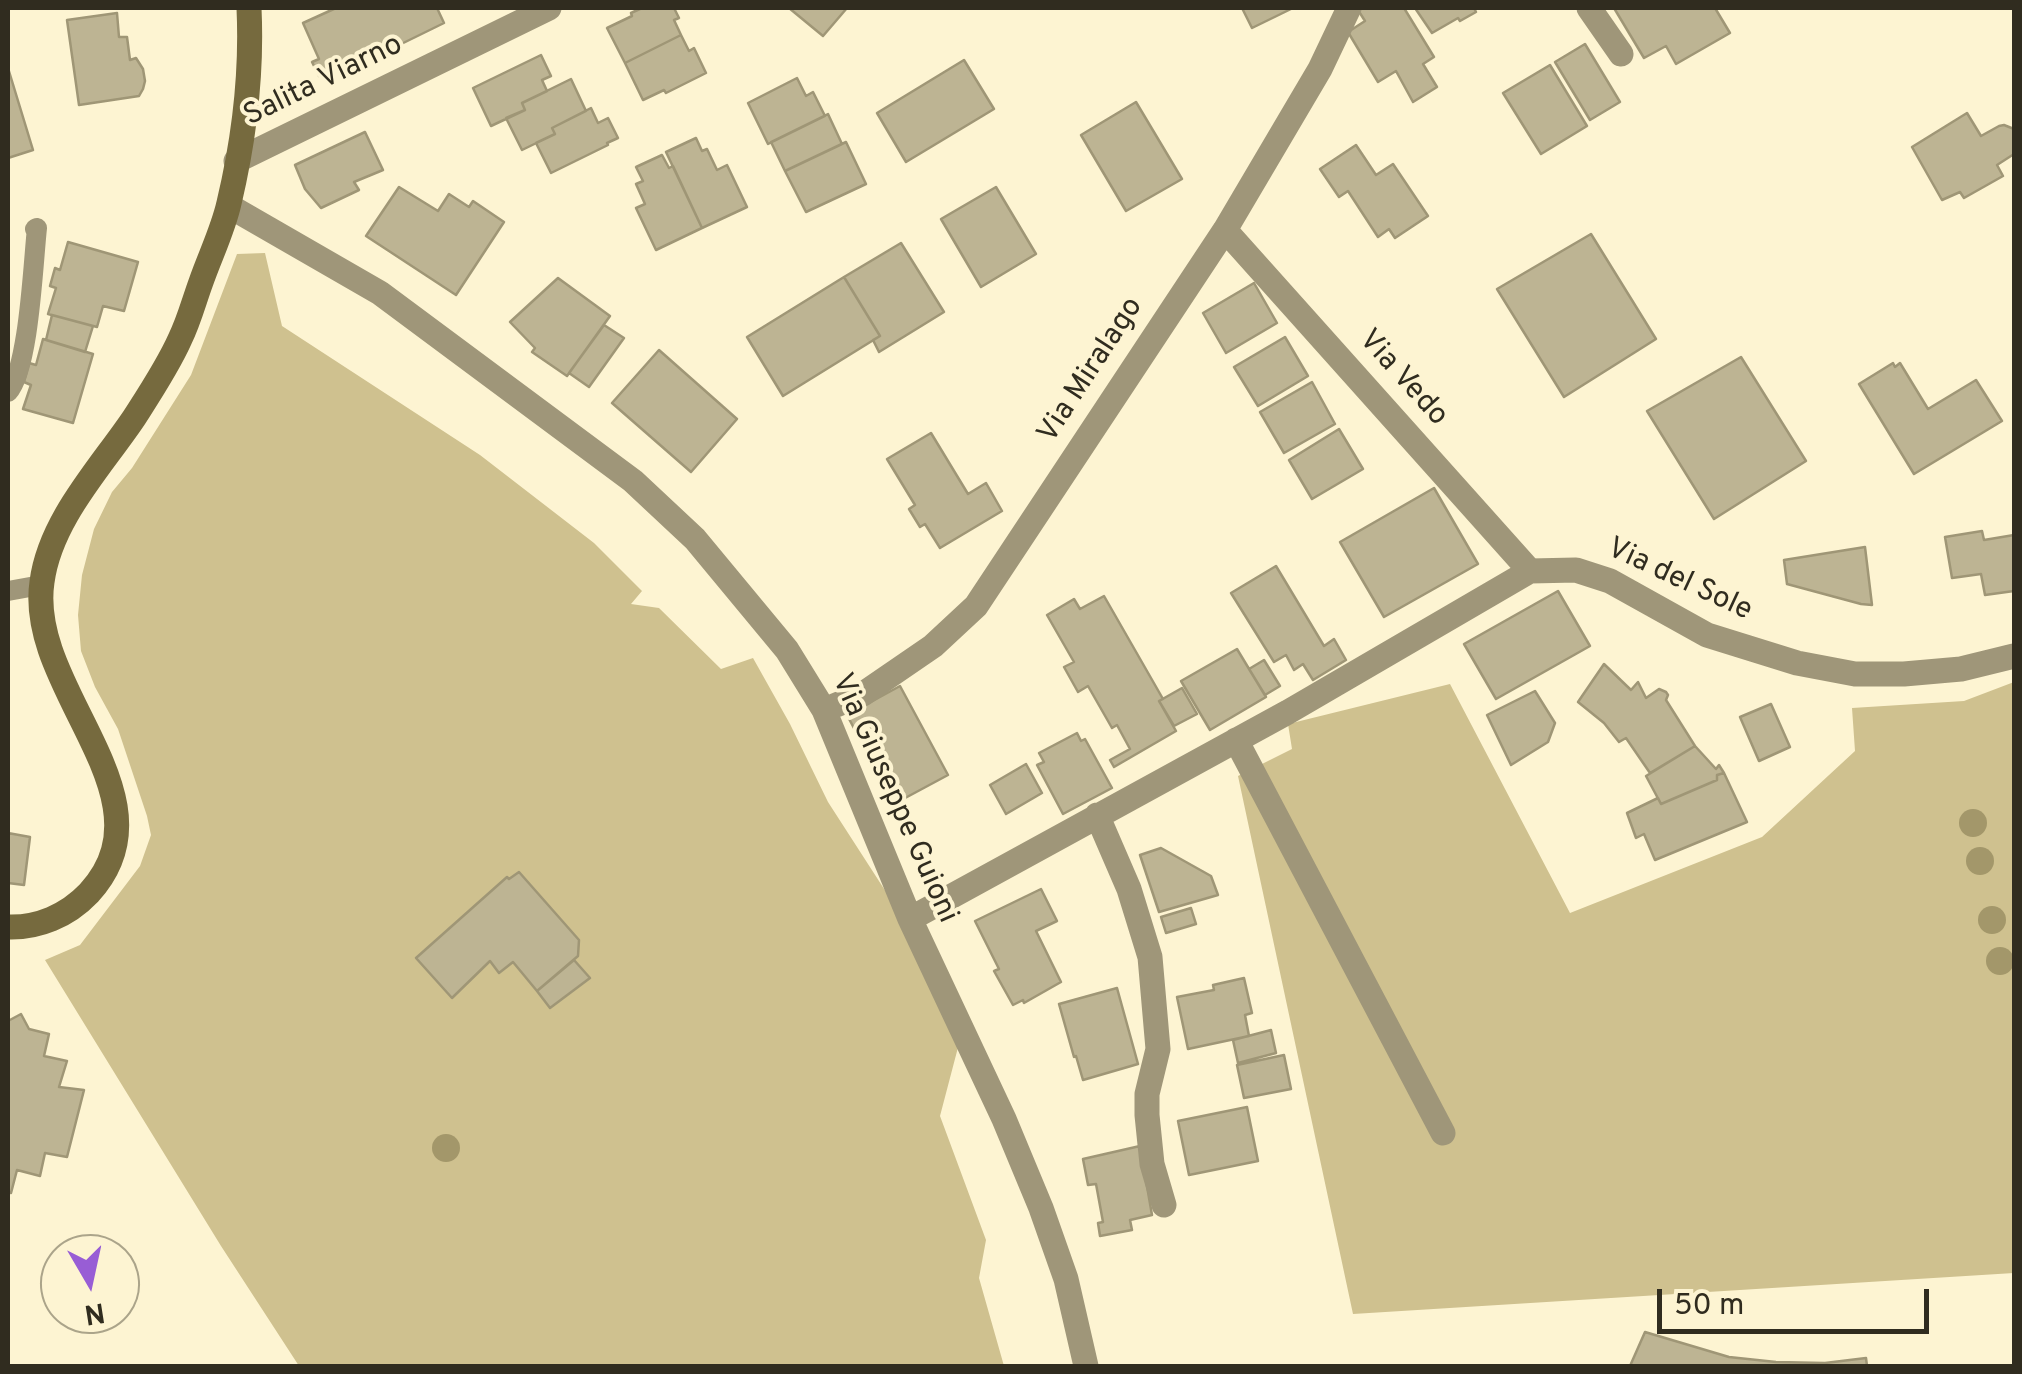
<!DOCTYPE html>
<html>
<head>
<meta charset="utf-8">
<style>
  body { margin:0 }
  #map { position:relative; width:2022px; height:1374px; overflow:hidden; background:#fdf4d2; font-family:Overpass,sans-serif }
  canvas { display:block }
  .frame { position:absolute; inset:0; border:10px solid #302c1f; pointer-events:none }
  .north { position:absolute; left:40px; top:1234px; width:100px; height:100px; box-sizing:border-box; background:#fdf4d2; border:2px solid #aba48a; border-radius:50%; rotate:171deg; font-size:28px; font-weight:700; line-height:40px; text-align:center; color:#302c1f }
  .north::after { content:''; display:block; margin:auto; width:35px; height:45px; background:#985dd5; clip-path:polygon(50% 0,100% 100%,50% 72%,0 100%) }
  .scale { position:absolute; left:1657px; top:1289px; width:272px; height:45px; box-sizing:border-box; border:5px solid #302c1f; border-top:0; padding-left:12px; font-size:30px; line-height:35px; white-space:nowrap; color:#302c1f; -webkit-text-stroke:8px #fdf4d2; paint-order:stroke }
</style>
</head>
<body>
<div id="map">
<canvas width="2022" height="1374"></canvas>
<div class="frame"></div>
<div class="north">N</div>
<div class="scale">50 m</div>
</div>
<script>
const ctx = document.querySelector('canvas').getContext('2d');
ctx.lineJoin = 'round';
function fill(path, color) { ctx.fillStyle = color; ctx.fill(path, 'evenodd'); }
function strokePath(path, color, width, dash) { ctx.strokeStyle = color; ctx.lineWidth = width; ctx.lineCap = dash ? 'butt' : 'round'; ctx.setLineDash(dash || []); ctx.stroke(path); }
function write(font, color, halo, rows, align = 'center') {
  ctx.font = font + ' Overpass,sans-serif'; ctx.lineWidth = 8; ctx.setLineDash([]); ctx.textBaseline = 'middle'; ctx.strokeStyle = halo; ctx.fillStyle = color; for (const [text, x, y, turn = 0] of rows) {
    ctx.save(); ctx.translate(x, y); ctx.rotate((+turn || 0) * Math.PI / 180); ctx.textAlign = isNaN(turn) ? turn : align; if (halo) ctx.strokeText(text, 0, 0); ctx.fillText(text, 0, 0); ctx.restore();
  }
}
fill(new Path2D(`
  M265,253L282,326L480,455L594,543L642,591L631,604L659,608L721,669L753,658L790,724L828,802L888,895L961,1036L940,1116L986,1240L979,1278L1004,1366H299L221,1246L45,960L80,945L140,866L151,835L147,816L118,729L95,687L81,651L78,615L82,575L94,529L112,492L132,468L191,375L237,254Z
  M2014,682V1273L1353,1314L1238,776L1292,749L1288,724L1450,684L1570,913L1762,837L1855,751L1852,708L1964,701Z`), '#cfc18f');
const building = new Path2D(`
  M336,8H437L444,23L389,50L387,46L319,76L312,62L319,59L303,23Z
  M642,8H674L679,18L674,20L681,35L625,63L607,28L632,16L631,13Z
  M789,8H847L823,36Z
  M1242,8H1293L1252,28Z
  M1363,8H1404L1434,57L1423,64L1437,87L1413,102L1396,71L1378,82L1348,32L1365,21L1358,10Z
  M1415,8H1474L1476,12L1460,21L1458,18L1432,33Z
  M1614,8H1715L1730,33L1676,64L1666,46L1644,58Z
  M117,13L119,37H127L130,60L136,58L143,69L145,81L143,89L139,96L79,105L67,20Z
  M681,35L689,51L694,48L706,73L666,93L664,90L643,100L625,63Z
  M1585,44L1620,102L1590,120L1555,62Z
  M541,55L551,76L542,80L547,91L522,103L525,110L491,126L473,88Z
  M964,60L994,109L906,162L877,113Z
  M1550,65L1587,126L1541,154L1503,93Z
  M8,68L33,150L8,158Z
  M797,78L806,96L813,92L825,116L768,144L748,103Z
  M571,79L586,111L552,128L555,134L522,150L506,118L525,110L522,103Z
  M1136,102L1182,179L1126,211L1081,135Z
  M591,108L598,123L608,118L618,138L607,143L608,145L551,173L536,143L555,134L552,128Z
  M1967,113L1981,136L1999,126L2004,125L2014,129V154L1997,165L2003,176L1964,198L1960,192L1942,200L1912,147Z
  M828,114L842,144L785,171L771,142Z
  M365,132L383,170L354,182L359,190L321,208L305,189L295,165Z
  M696,138L702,151L707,149L717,170L727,165L747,207L702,228L666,152Z
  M846,142L866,184L806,212L785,171Z
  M1356,145L1376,175L1393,164L1428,216L1395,238L1389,229L1378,237L1348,191L1339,197L1320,169Z
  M662,155L669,168L673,166L702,228L656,250L636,208L645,204L636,184L643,181L636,167Z
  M399,187L438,211L449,194L469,207L473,201L504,222L456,295L366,236Z
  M996,187L1036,254L981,287L941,219Z
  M1591,234L1656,339L1564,397L1497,289Z
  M68,242L138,262L124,311L103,306L97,327L48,314L56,288L50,286L55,268L60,270Z
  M901,243L944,312L879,352L873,340L880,336L844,277Z
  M844,277L880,336L783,396L747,337Z
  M558,278L610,316L567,376L532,352L535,348L510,322Z
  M1254,283L1277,323L1226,353L1203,313Z
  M52,315L93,326L85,352L46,340Z
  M604,325L624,338L589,387L569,373Z
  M1285,337L1308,376L1258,406L1234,367Z
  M43,339L93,354L73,423L23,409L31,385L24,382L29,363L36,365Z
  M659,350L737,419L691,472L612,403Z
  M1741,357L1806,461L1714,519L1647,411Z
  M1893,363L1895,367L1900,363L1928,409L1976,380L2002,421L1914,474L1859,384Z
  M1312,382L1335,424L1284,453L1260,412Z
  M1339,429L1363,469L1312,499L1289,460Z
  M931,433L968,494L986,483L1002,511L940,548L925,524L920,527L909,509L915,505L887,459Z
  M1434,488L1478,564L1384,617L1340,542Z
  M1982,531L1984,540L2014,535V591L1985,595L1981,574L1952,578L1945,537Z
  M1865,547L1872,605L1861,604L1787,584L1784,560Z
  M1276,566L1324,646L1334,639L1346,660L1313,680L1303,664L1294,670L1286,655L1274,662L1231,593Z
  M1558,591L1590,646L1496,699L1464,644Z
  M1104,596L1163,699L1159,701L1176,731L1114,767L1110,760L1130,749L1117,725L1112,728L1088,686L1078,692L1064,667L1074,662L1047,615L1074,599L1080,609Z
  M1237,649L1266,697L1210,730L1181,681Z
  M1264,660L1280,686L1265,695L1249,669Z
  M1604,664L1631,690L1638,682L1646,698L1659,689L1666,692L1668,695L1666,700L1695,746L1650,773L1626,738L1619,742L1604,723L1578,702Z
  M900,686L948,775L894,804L847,715Z
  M1182,688L1197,714L1174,726L1159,701Z
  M1535,691L1555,723L1548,742L1511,765L1487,715Z
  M1771,704L1790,747L1759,761L1740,717Z
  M1077,733L1081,741L1085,739L1112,788L1063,814L1037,765L1044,762L1039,753Z
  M1695,746L1716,769L1719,765L1724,773L1717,775V780L1661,804L1646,776Z
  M1026,764L1042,793L1006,814L990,785Z
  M1724,773L1747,822L1655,860L1644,834L1636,838L1627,813L1658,798L1661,804L1717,780V775Z
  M8,833L30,837L24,885L8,883Z
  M1161,848L1211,876L1218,895L1159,912L1140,855Z
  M519,872L579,940L578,956L537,991L513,962L499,973L490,961L452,998L416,958L507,877L509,879Z
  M1041,889L1057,921L1036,931L1061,982L1024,1003L1023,1000L1013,1005L994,971L999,969L975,921Z
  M1191,908L1196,924L1166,933L1161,917Z
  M574,960L590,978L550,1008L537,991Z
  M1244,978L1252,1013L1245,1015L1249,1036L1188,1049L1177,997L1214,990L1213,985Z
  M1117,988L1138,1064L1083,1080L1076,1056L1074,1057L1059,1004Z
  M21,1014L29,1029L49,1034L44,1056L67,1061L59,1087L84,1090L67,1157L45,1153L40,1176L17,1170L11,1193L8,1192V1021Z
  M1271,1030L1276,1053L1238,1063L1233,1040Z
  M1284,1055L1291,1089L1244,1098L1237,1065Z
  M1247,1107L1258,1161L1189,1175L1178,1121Z
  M1140,1146L1152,1215L1130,1220L1132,1230L1100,1236L1098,1223L1103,1222L1096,1184L1088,1185L1083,1159Z
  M1645,1332L1729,1357L1776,1362L1825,1363L1866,1358L1867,1366H1630Z`);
fill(building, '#bdb493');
strokePath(building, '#9f9676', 2.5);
strokePath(new Path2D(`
  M8,392C29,369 33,264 37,228L35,229
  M8,591L41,585`), '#9f9679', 20);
strokePath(new Path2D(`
  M1589,8L1621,54
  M236,161L549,8
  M229,206L380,293L633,481L695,539L787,650L824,710L910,919L1004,1119L1041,1208L1066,1279L1086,1366
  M1225,230L1530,571
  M824,710L863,694L933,646L976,606L1225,230L1320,69L1349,8
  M1236,740L1443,1133
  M1097,815L1129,889L1150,957L1158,1049L1147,1094V1115L1152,1164L1164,1205
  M910,919L1288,712L1530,571L1576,570L1610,581L1707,635L1797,663L1855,674H1904L1961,669L2014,656`), '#9f9679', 25);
strokePath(new Path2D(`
  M8,927C38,928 67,916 89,893C177,797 26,690 42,582C50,520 101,467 134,418C150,393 168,366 180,339C189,321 194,301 201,282C210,256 223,230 229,203C244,140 252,72 249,8`), '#766a3e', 25);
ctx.fillStyle = '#a3976a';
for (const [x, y] of [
  [1973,823],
  [1980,861],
  [1992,920],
  [2000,961],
  [446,1148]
]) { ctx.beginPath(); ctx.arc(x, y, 14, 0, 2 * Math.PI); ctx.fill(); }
write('30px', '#302c1f', '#fdf4d2', [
  ["Salita Viarno",324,82,-26],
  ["Via Miralago",1092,371,-57],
  ["Via Vedo",1402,379,48],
  ["Via del Sole",1679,581,25],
  ["Via Giuseppe Guioni",893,799,66]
]);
</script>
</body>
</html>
